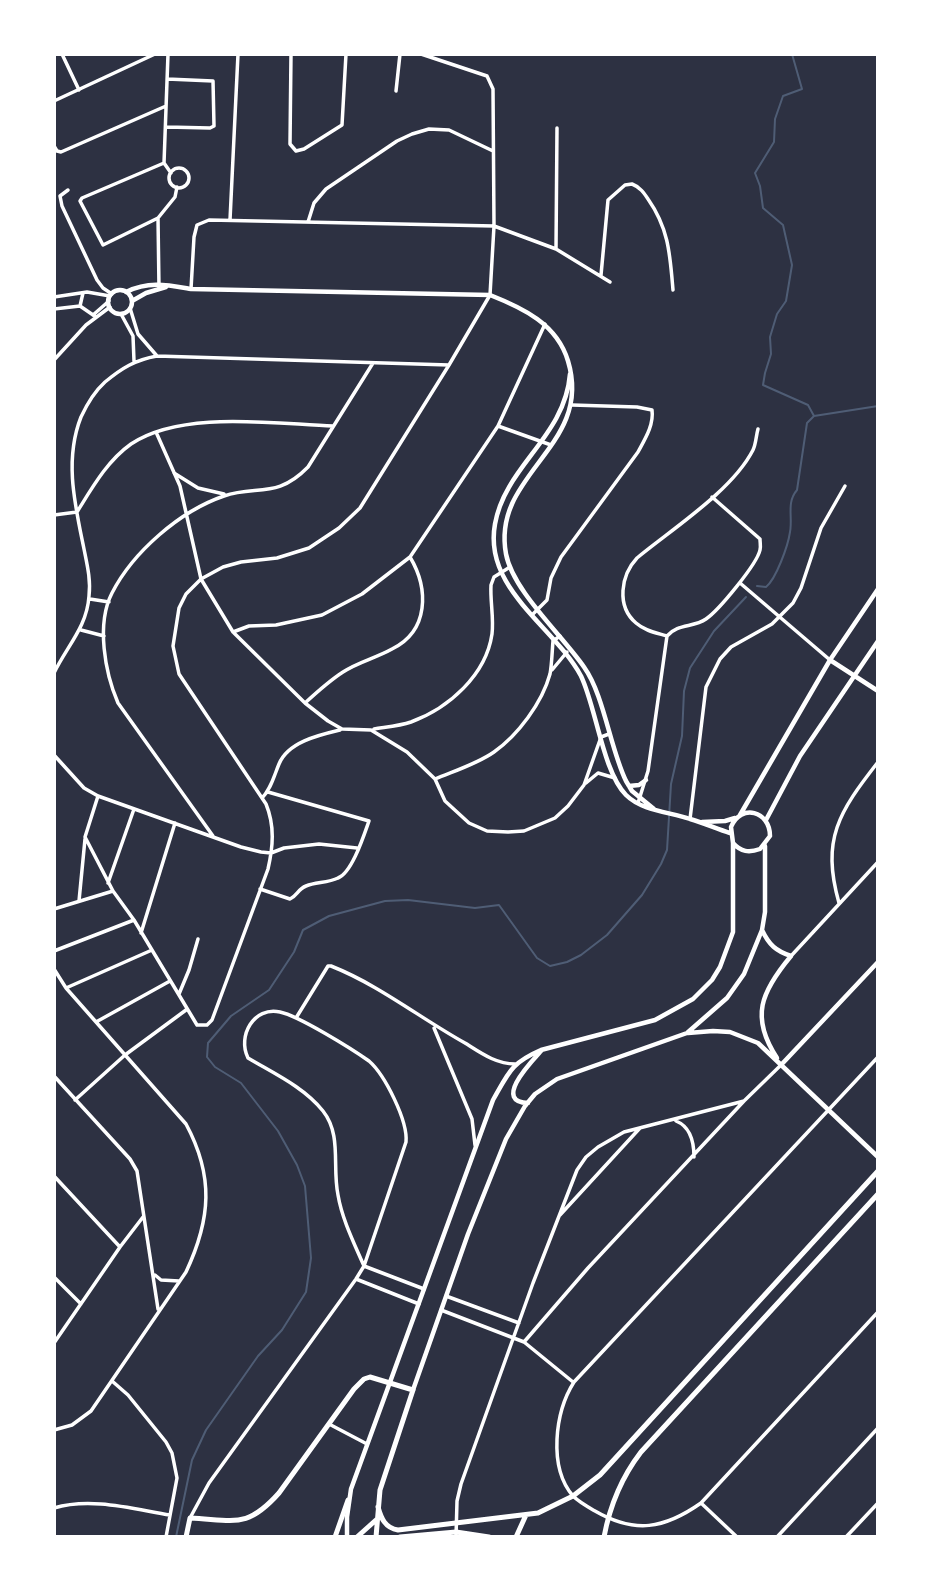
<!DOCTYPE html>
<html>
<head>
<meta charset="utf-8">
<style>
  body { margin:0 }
  #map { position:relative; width:932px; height:1591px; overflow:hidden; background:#2d3142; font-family:Montserrat,sans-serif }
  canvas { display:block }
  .frame { position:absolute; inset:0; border:56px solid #fff; pointer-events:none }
</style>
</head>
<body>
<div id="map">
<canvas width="932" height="1591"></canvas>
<div class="frame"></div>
</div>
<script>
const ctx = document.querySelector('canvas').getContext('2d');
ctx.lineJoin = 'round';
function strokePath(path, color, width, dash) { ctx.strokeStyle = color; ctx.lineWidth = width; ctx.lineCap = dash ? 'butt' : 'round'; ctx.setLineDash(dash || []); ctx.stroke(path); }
strokePath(new Path2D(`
  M814,416L878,406
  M757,586L766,587C776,579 788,546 790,532C793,517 786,503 797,490L807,423L814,416L808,405L763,385L765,373L771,354L770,337L777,314L786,301L792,265L783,225L763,208L760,186L755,173L774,142L775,119L783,96L802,89L792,54
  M176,1537L192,1460L206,1430L258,1356L282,1330L306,1292L311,1258L305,1186L297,1165L278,1131L241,1083L215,1067L207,1057L208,1043L231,1016L269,990L294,952L303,930L329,916L385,901L408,900L475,908L499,905L537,958L550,966L567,962L581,955L607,935L642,895L661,864L667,850L671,784L682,736L684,691L690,668L714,631L746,597`), '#4f5d75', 2);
strokePath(new Path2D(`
  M62,54L79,90
  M168,54L164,163L171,173
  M291,54L290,144L296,151L304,149L342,125L346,54
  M396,91L400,54
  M54,101L155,54
  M166,127L210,128L214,126L213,81L167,79
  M54,146L57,151L61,152L166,106
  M169 178a10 10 0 1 1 20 0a10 10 0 1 1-20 0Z
  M68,190L60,196L62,206L97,280L103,288L112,294
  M158,218L103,245L80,201L82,198L164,163
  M230,220L238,54
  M308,222L314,203L326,189L397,141L412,134L429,129L449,130L493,151
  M556,249L557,128
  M601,275L608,200L625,185L632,184C640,187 644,193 648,199C669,229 670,255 673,290
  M159,288L158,218L175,197L177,187
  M191,289L194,237L197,225L209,220L494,226L556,249L610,282
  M54,297L87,292L110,296
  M80,306L83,293
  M130,308L138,334L157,356
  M54,309L80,306L96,317
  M121,314L133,336L134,361
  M93,315L109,301
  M54,360L86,325L110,307
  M498,426L551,445
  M156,432L180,486L201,579L233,632L305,703L328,721L342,729L371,730L407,752L435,779L445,801L469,823L487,831L508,832L524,831L555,818L568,806L584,785L601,737L609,734
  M174,473L198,488L224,494
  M54,515L77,512C92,488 107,461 131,444C182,410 274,424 333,426
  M740,583L830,660
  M90,599L109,602
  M532,615L547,600L551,578L561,557L638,452C645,439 654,425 652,410L637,407L572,405
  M81,630L104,636
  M233,632L249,626L276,625L322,615L362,594L410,557L498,426L545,324
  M667,636C657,633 645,631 636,623C616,606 621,575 637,558C672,529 732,491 753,450C756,444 756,436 758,429
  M552,670L567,652
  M54,673C67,646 87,627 89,596C91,580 87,564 84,549C75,505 64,460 81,417C87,404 94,392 105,382C122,368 135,360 157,356L449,365
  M305,703C317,692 329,681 343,672C358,662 376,658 392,649C429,631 429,589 410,557
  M374,729C386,727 399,726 411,722C449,708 486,675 492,634C494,618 490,601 491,585L494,577L510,567
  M54,755L84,788L98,796L241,847L261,852L271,853L284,848L319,844L357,848
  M435,779C454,771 477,764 494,752C518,735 542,703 550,674C552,663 552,652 553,641L560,636
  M586,783L598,773L615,778
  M98,796L85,837L113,891L134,920L197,1025H207L212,1020L268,869C273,847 275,826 266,804L179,674L173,646L179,608L186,594L201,579L223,567L241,562L277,558L309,548L339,528L360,508L449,365L490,295L494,226L493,89L487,76L421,54
  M262,798C271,789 274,776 279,764C288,742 319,735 340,730
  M638,803L648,771L667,636C678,623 693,628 706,619C719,610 757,564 760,550C761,546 760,543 760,539L712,497
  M690,819L706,687L720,659L731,647L772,624L793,603L801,588L821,528L845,486
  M213,836L118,703C105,673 96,624 112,593C133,552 180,511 224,496C257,485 277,499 308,467L373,363
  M108,883L134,809
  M260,889L290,899C297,896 298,889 306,886C316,882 328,883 338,878C352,873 364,835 369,821L268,792
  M79,901L85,839
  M839,903C821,839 839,812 878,762
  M54,909L113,891
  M141,933L175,823
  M54,951L134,920
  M791,956L878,862
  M54,969L66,988L186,1124C214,1176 211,1219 186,1272L91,1411L72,1425L54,1430
  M66,988L152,950
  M179,994L189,970L198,939
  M296,1018L328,966H331C379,985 420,1018 465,1043C481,1053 496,1064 515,1064
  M96,1022L170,981
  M434,1028L472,1119L475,1145
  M878,1057L574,1382C555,1412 548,1467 573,1496C579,1502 588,1507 595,1511C635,1534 664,1529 701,1503L878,1312
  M54,1076L130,1159L137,1171L158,1309
  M75,1100L125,1055L186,1010
  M676,1121C691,1127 694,1142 694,1157
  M54,1176L120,1247L143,1217
  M560,1215L640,1128
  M364,1266L424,1289
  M155,1275L161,1280L179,1281
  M54,1277L81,1304
  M356,1279L419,1304
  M446,1296L519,1323
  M441,1310L524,1342L573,1382
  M524,1342L588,1268L744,1101L781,1065
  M54,1343L120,1247
  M112,1381L128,1395L166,1442L172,1453L177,1478L166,1537
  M329,1424L367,1444
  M701,1503L737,1537
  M54,1508C91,1497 133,1509 170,1515
  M190,1518L209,1483L356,1279L364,1266L406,1142C408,1121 385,1075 369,1061C352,1049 299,1016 280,1012C254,1006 237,1036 248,1058C273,1073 304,1087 323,1111C342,1135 332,1166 338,1195C342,1219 354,1243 364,1266
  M456,1537L457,1501L461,1484L533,1283L577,1170L586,1157L598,1147L624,1132L744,1101
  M777,1537L878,1428
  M846,1537L878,1503`), '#fff', 3.5);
strokePath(new Path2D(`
  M108 302a12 12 0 1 1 24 0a12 12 0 1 1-24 0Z
  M126,292C149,281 167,285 191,289L490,295C523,308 557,324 568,361C594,447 491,473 506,554C513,591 562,635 584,667C604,695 610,748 626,781L632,791L654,809
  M132,301L146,293L166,287
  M570,374C565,437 505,466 495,524C483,589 554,626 581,676C596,707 603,772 626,795C642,811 670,812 690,819C704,823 717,829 730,833
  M830,660L878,691
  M629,786L639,785L646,780
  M740,815L830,660L878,589
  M766,820L800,756L878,641
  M702,822L725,821L735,818
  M762,930C769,945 776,951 791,956C761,992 750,1017 777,1058
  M688,1033L713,1031L730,1032L758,1043L878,1157
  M781,1065L878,962
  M528,1103C492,1102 532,1061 541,1051
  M413,1390L468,1234L506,1139L525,1106L535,1094L557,1079L687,1033L727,998L744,974L762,930L765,912V846
  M347,1537V1517L351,1489L493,1100C509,1072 511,1063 541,1050L655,1020L693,999L712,980L720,967L733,932V843L731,827C741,803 770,811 770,836L760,849C749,853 741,852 733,843`), '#fff', 4.5);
strokePath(new Path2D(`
  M378,1507C381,1518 385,1528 398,1530L538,1513L573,1496L600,1475L878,1171
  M186,1537L190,1518C235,1520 247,1529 279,1493L354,1389L364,1379L370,1377L413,1390L380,1490L376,1537
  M335,1537L348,1500
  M357,1537L376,1520
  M400,1537L456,1532L489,1537
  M516,1537L526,1515
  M604,1537C610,1505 621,1478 641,1452L878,1194`), '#fff', 5);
</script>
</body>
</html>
